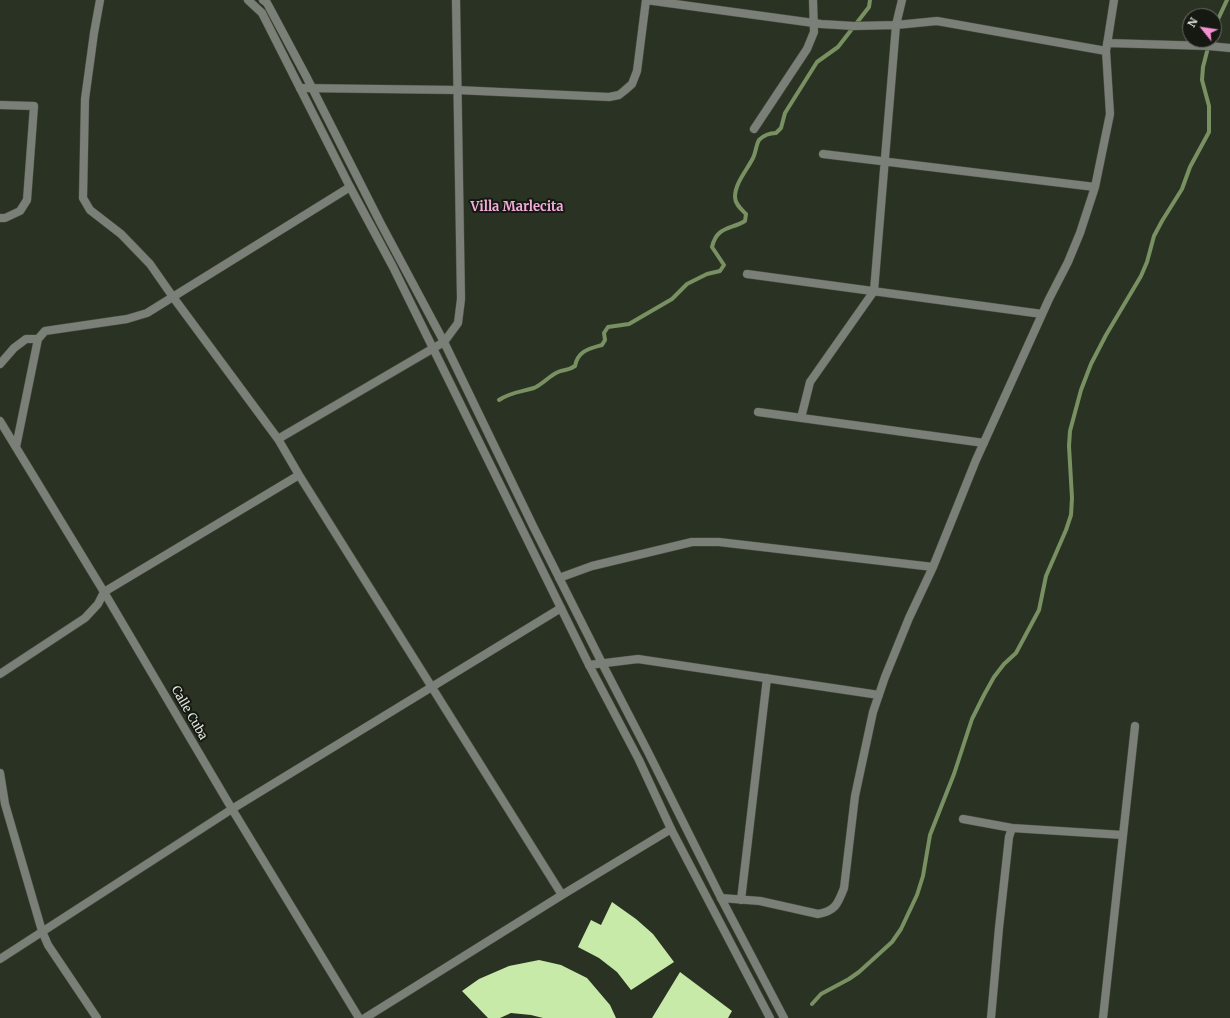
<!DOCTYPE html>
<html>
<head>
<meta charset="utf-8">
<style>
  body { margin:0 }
  #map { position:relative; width:1230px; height:1018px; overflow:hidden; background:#2a3323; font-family:Merriweather,serif }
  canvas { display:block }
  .north { position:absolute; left:1182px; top:8px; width:40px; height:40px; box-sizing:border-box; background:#151912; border:1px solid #676c64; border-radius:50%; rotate:300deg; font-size:11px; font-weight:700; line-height:16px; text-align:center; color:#e3e9df }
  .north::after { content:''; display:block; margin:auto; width:14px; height:18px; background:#f491d3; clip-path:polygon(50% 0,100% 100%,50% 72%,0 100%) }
</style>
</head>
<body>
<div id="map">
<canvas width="1230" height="1018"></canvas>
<div class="north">N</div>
</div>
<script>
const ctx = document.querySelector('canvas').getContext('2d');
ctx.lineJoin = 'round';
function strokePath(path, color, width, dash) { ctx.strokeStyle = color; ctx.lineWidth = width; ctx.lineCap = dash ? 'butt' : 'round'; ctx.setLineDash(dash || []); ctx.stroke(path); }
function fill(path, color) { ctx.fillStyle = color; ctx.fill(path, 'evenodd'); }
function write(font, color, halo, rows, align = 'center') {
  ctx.font = font + ' Merriweather,serif'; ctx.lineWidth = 4; ctx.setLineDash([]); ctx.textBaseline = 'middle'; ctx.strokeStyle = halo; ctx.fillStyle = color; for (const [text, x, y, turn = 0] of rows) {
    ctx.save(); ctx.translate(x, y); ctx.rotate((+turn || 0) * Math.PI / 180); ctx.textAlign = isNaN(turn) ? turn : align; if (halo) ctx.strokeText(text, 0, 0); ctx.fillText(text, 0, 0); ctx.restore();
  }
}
strokePath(new Path2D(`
  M1214,28L1227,0
  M499,400C511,392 521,392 534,388C543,384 549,376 558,372C565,369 568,371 575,366C578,351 588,349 602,345L605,340L604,333L608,327L629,324L672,299L687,284L707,274L720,271L724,265L712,247C717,226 730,230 745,221L746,214C741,209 735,204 735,197C735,183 747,170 753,158C756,152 756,145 759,140C764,135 769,133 776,133L781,128L785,113L817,62L838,47L869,7L870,0
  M812,1004L821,994L849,979L859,972L892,942L901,929L917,895L923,876L930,835L954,774L972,719L984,695L994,677L1004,664L1016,653L1039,610L1046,576L1066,530L1071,515L1072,498L1069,446L1070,431L1081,390L1091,364L1106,335L1141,276L1147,262L1154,236L1162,221L1182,189L1190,167L1209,132V106L1202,80L1203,67L1210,40`), '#799062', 4);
fill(new Path2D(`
  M612,902L636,919L653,934L674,962L631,990L617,972L599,958L578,947L591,920L601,925Z
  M539,960L561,965L587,978L610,1005L616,1018H543L531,1015L511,1013L500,1018H488L462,991L479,979L509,966Z
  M680,972L732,1011L728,1018H652Z`), '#c7eaa8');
const minor = new Path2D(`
  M100,0L94,33L85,99L83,198L90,210L121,234L150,264L173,297L278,439L299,475L562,895
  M646,0L821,24L854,26L896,25L937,21L1106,51
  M1107,43L1209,46L1230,48
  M300,88L457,90L609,97L619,95L624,91L632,84L637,71L646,0
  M0,105L34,106L27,200L20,211L5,218H0
  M754,129L807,49L814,32L813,0
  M823,154L1095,187
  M747,274L1042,314
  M0,364L14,348L26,339H38
  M758,412L984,443
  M801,418L810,382L874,291L896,25L902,0
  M0,421L104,592L232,809L359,1018
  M278,439L444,342L458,323L461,299L456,0
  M16,447L38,339L45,331L127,319L147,313L350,187
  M559,578L592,566L692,542H719L933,567
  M589,665L638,659L879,695
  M0,674L85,618L98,604L104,592L299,475
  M0,773L5,804L42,931L48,945L97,1018
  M963,819L1012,828L1123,835
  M721,898L760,901L818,914C836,911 838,903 844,888L855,796L873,712L885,677L909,618L933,567L976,460L1049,299L1068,262L1080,233L1095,187L1110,114L1106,51L1114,0
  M741,900L767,678
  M0,959L232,809L561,608
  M365,1018L562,895L671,829
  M991,1018L999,928L1009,837L1012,828
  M1103,1018L1135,726`);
const tertiary = new Path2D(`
  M248,0L262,13L350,187L393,267L589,665L639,760L671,829L770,1018
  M263,0L267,3L306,76L381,224L444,342L533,526L605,669L648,752L721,898L784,1018`);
strokePath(minor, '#485041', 9);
strokePath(tertiary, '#485041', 9);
strokePath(minor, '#7a7f77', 8);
strokePath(tertiary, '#7a7f77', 8);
write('12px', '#e3e9df', '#151912', [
  ["Calle Cuba",189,713,60]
]);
write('bold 13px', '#f4addb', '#151912', [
  ["Villa Marlecita",517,207]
]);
</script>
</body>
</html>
